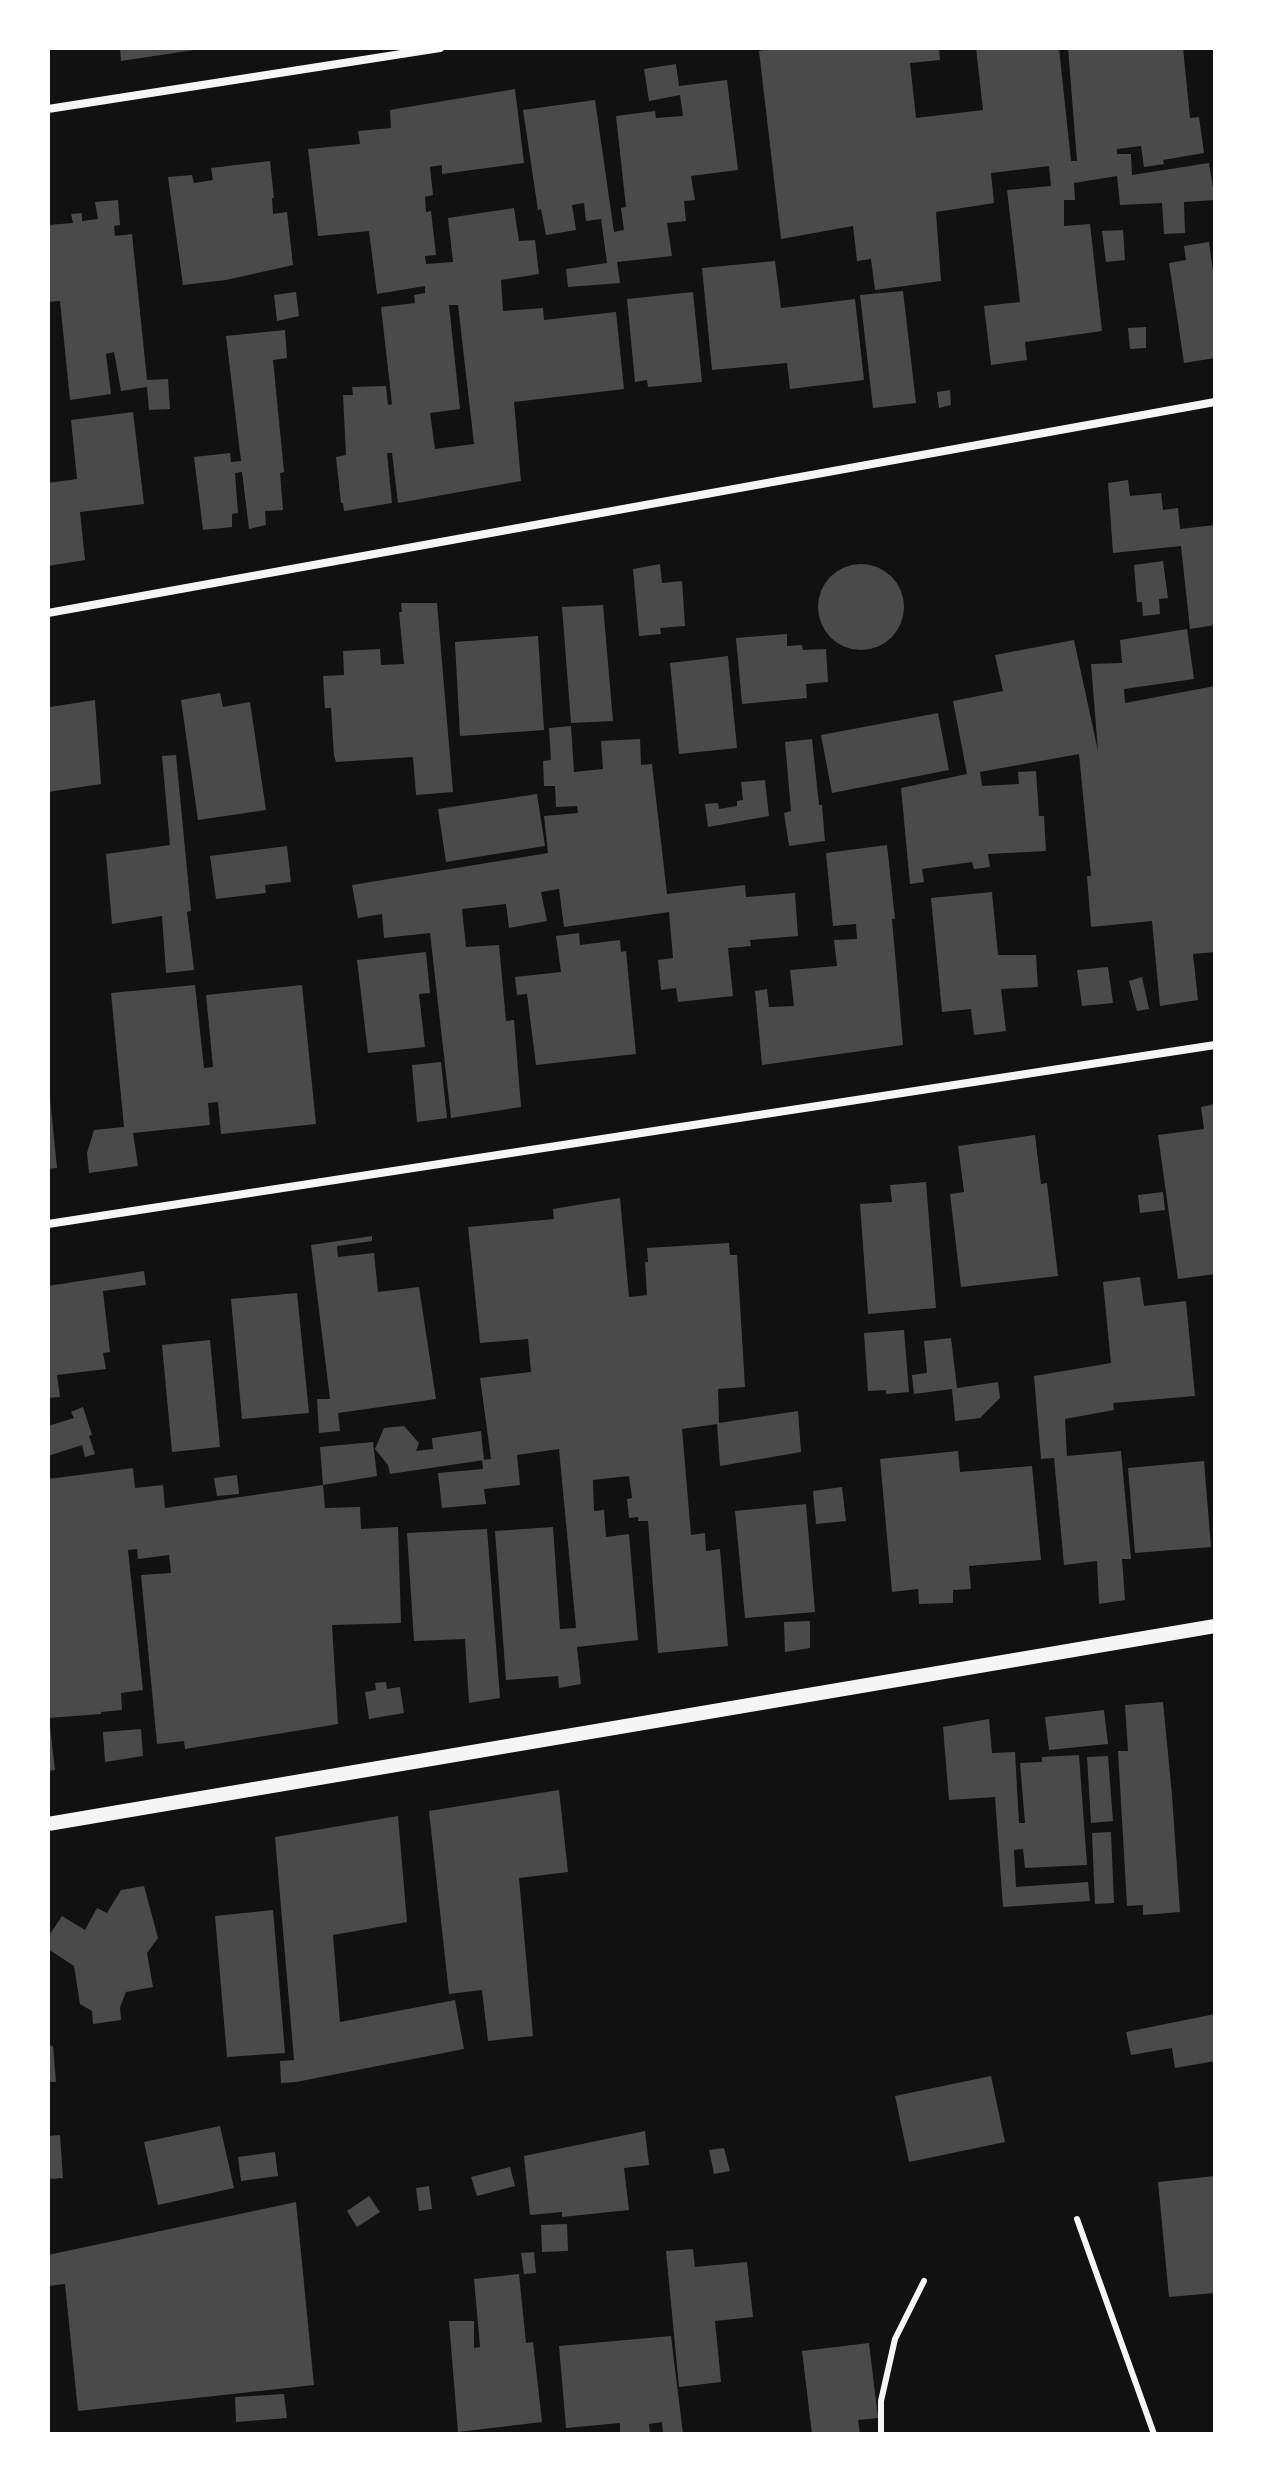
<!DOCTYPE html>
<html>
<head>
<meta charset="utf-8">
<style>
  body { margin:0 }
  #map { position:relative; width:1263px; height:2482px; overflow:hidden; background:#111; font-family:Karla,sans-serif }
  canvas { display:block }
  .frame { position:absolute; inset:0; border:50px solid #fff; pointer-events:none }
</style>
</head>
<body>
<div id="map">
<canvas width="1263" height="2482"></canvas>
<div class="frame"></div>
</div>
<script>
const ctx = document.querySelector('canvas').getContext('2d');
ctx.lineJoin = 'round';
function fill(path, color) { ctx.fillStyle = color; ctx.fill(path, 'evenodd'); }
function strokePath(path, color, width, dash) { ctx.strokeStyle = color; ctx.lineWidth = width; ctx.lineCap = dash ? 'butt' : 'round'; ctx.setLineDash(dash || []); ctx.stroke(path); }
fill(new Path2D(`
  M120,48H194V50L121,61Z
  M775,48H939L940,60L910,63L916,118L983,110L976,48H1059L1071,161H1077L1068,48H1183L1190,118L1199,117L1204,153L1163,160L1164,164L1144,167L1141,146L1117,149V154H1131L1132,175L1209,163L1215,200L1184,202L1185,233L1164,234L1162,203L1120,205L1117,176L1074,183L1075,200H1064V226L1090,224L1102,331L1025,342L1027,360L991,365L984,306L1020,302L1007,190L1051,186L1049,166L991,173L994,203L936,212L941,281L875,290L871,259L857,261L853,226L781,239L759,51Z
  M676,64L679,86L727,80L738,170L691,176L695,200L684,201L686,221L667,223L672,256L617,262L620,283L568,287L566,269L607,263L601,219L586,221L584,203L572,205L576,230L546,235L541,209L538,210L523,110L595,100L614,232L624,230L621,208L626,207L616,116L655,111L656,118L683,116L680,95L649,101L644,69Z
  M515,89L524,163L442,174V165L430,167L433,195L425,197L426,212L431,211L436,255L425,256L426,264L453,262L448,218L514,208L519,241L535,240L539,274L501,280L503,311L543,308L544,320L616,312L624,389L514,402L521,481L398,503L392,453H387L392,503L344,511L343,503H341L336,457L346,455L343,395H353L352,387L386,386L388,405L392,404L381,307L415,303L414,295L425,293V286L377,294L369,231L318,236L308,149L360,144L358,131L391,128L390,110ZM449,305H458L474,444L435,449L430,413L460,409Z
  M270,161L274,198H272L273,214L287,212L293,265L226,280L183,285L168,177L192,175L194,183L213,180L211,168Z
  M118,200L120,225L114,226L115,236L132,234L147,380L168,379L170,409L149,410L147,387L121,391L114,352L106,354L111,394L70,400L60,301L48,302V225L73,223L71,214L82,213V221L98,219L95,202Z
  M1123,230L1125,260L1106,262L1102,231Z
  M1209,242L1215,286V358L1184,363L1169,263L1186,260L1184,246Z
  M775,261L781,308L855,299L864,380L790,389L787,363L712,370L702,268Z
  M903,291L916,403L873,408L860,295Z
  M296,292L299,316L277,321L274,295Z
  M693,292L702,382L648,387L647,380L635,382L627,299Z
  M1146,327V348L1130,349L1128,328Z
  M285,330L287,358L273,360L284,472L280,473L283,510L265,511L266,525L249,529L242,472L235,473L238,513L232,514V527L203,530L194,457L230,453L231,462L241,461L226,336Z
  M950,390L951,405L939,408L937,392Z
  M133,412L144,504L80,512L85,560L48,566V483L77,479L71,420Z
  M1128,480L1130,496L1161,493L1163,510L1178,508L1180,529L1215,525V625L1190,629L1181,546L1113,553L1108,483Z
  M1163,561L1168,598L1159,599L1160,614L1143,616L1142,602H1137L1134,565Z
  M660,564L662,583L682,581L685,626L660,628L661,634L639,636L633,569Z
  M818 607a43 43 0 1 1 86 0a43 43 0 1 1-86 0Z
  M401,603H437L453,792L416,795L413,757L336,762L334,756L331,708H325L323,676L344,675L343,651L380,649L381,665L404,664L399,612H402Z
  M603,605L613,721L571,723L562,607Z
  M1187,629L1194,679L1124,689L1125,703L1215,686V952L1193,954L1198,1000L1160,1006L1152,921L1091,927L1087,876H1091L1079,754L980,772L982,786L1019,784L1018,772L1036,771L1039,816H1044L1046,851L988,854L990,867L974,869L972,862L922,869L924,882L910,884L901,788L967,774L953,701L1003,691L995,655L1074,640L1098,751L1091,664L1122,663L1120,640Z
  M787,634V646L802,645L803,650L826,649L828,682L806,684L807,698L742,704L736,638Z
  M538,636L544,730L460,736L455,642Z
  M728,656L737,748L679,754L670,663Z
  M220,693L223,707L250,702L266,810L198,820L181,700Z
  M95,700L101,784L48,792L50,707Z
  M938,713L949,770L832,793L821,735Z
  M571,726L574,772L603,769L601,741L640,739L641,765L652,764L667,894L745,885L746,897L795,893L798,936L750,940L751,946L728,948L733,996L678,1002L676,988L661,990L658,960L673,958L669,912L564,927L559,889L541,892L547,921L509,928L506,904L462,909L466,947L499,945L506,1021L514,1020L521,1107L451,1118L430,933L384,938L382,914L358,918L352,885L548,853L544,816L578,813L577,806L556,807L555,786H544L543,761L551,760L549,728Z
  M812,739L819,805H822L825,841L789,846L784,813L791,811L785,742Z
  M176,755L191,911L187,912L194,970L166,973L162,916L112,924L106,854L170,845L162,756Z
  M765,780L769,816L708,827L705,804L718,803L719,809L737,806V801L743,800L741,782Z
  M537,794L545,846L446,862L438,809Z
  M887,845L895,919H892L903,1045L762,1065L755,991L767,989L769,1007L794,1006L790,970L837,966L834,940L857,939L856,924L833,926L826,853Z
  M287,846L291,882L265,885L266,893L216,899L210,856Z
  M992,892L998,955H1036L1038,987L1001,989L1006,1031L974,1035L971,1009L942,1012L931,898Z
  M579,933L580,945L620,940L621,952L626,951L636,1054L536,1065L527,994L517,995L515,977L561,972L556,936Z
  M426,952L430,993L419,994L425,1047L368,1053L357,960Z
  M1108,967L1113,1003L1082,1006L1077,970Z
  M1142,977L1149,1009L1137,1011L1129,981Z
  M195,985L204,1068L213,1067L206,995L302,985L316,1124L221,1134L218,1102L208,1103L210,1125L133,1133L138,1166L89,1173L87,1153L94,1130L124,1127L111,993Z
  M441,1062L447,1118L417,1122L412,1065Z
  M48,1098H50L57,1168L48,1169Z
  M1215,1104V1274L1178,1279L1158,1135L1204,1129L1201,1107Z
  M1035,1135L1041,1184L1047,1183L1058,1276L961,1287L950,1194L964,1192L958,1146Z
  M926,1182L936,1308L868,1314L860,1204L892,1202L890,1185Z
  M1163,1192L1165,1210L1140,1213L1138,1195Z
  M620,1198L629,1297L647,1295L645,1262H648L647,1248L729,1243L730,1255H737L745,1387L718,1389L719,1423L798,1411L801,1452L720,1466L717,1424L682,1429L691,1535L705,1533L706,1551L720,1549L728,1646L658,1653L648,1521H638V1517L629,1518L627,1499L632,1498L629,1476L593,1480L594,1511L604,1510L606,1537L629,1534L638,1640L577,1647L581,1684L559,1688L558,1676L506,1680L495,1531L553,1527L560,1629L576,1628L559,1449L517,1455L520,1485L484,1489L486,1504L442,1508L438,1473L483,1469L482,1460L491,1459L480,1378L531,1372L528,1339L480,1343L468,1227L554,1219L553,1209Z
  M372,1236V1241L337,1246L338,1257L374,1253L378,1292L419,1287L436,1399L338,1413L340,1431L319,1433L317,1399H330L311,1245Z
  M144,1271L146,1285L103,1291L110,1352L103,1353L106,1369L57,1375L60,1397L48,1398V1286Z
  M1140,1277L1144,1306L1186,1301L1195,1396L1113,1403L1114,1410L1065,1419L1067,1456L1121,1451L1131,1559H1122L1125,1600L1099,1604L1097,1561L1064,1565L1054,1458L1041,1459L1034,1376L1111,1363L1103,1282Z
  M297,1293L309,1413L242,1419L231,1299Z
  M904,1330L909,1392L886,1394V1390L868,1391L864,1333Z
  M951,1338L957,1388L998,1382L1000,1398L980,1418L955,1421L952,1389L914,1394L912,1375L927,1373L924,1341Z
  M210,1340L220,1447L172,1452L162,1345Z
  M83,1407L92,1435L89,1436L95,1454L85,1457L82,1445L48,1456V1426L74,1418L71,1412Z
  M404,1426L419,1443L416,1451L433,1449L432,1438L481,1431L484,1460L390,1474L388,1465L375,1449L384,1428Z
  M373,1442L377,1476L323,1485L320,1447Z
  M958,1451L960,1472L1032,1466L1041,1560L969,1566L971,1589L953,1590V1603L919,1604L918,1589L892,1592L880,1459Z
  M1204,1461L1211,1547L1135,1553L1128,1468Z
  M133,1468L135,1488L163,1485L165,1508L323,1485L325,1508L360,1507L361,1529L398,1527L401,1623L332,1625L338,1724L185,1749L184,1741L157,1744L141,1575L171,1573L169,1555L138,1559L137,1549L128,1550L143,1690L121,1693L122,1710L101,1712V1714L48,1718V1479Z
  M237,1475L239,1494L217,1496L214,1478Z
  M842,1487L846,1521L816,1524L813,1491Z
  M806,1504L815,1612L745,1618L735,1511Z
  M487,1529L500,1698L469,1703L465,1639L414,1641L407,1533Z
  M810,1621V1648L785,1652L784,1622Z
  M386,1682L387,1689L400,1687L404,1713L369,1719L365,1692L376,1690L375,1683Z
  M1163,1702L1172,1795L1180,1912L1143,1915V1905L1127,1906L1118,1751H1128L1125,1705Z
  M1104,1710L1108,1744L1049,1750L1045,1717Z
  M989,1719L992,1753L1015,1752L1019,1823H1025L1020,1763L1042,1762V1757L1079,1755L1087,1865L1025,1868L1023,1849L1014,1850L1016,1887L1088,1882L1090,1901L1003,1907L995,1797L949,1800L943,1727Z
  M48,1726H50L55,1770L48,1771Z
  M141,1729L143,1756L105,1762L103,1732Z
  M1108,1756L1113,1821L1091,1823L1087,1757Z
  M559,1790L568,1872L519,1878L533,2036L488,2041L482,1990L449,1994L429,1811Z
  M398,1816L407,1922L333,1935L340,2022L455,2000L464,2049L296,2082L281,2083L280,2061L294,2060L275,1837Z
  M1111,1832L1114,1903L1095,1904L1092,1833Z
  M144,1886L158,1938L147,1953L153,1987L126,1992L120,2007L121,2020L93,2024L92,2011L80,2004L74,1966L48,1949V1937L62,1916L85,1930L97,1908L107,1913L121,1890Z
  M273,1910L285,2053L227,2057L215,1916Z
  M1215,2014V2061L1175,2068L1172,2048L1131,2055L1126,2032Z
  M48,2046H53L56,2082H48Z
  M991,2076L1005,2142L909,2162L895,2096Z
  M220,2126L234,2188L158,2205L144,2142Z
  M645,2131L649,2165L624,2168L629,2210L562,2217V2212L530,2215L524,2156Z
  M60,2135L63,2178L48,2179V2136Z
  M724,2148L730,2171L714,2174L709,2150Z
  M275,2152L278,2176L241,2181L238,2157Z
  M510,2167L515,2186L477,2196L471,2177Z
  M1215,2176V2293L1169,2297L1158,2182Z
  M429,2186L432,2209L419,2211L416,2188Z
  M369,2196L380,2212L357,2227L347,2211Z
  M296,2202L314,2385L78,2411L65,2284L48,2286V2255Z
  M567,2224L568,2251L542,2252L541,2225Z
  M693,2249L695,2267L747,2262L753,2317L715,2321L721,2382L679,2387L666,2251Z
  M534,2252L536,2273L524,2274L521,2253Z
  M519,2274L526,2343L533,2342L542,2422L458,2432L449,2321H474V2348L480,2347L474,2279Z
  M671,2336L683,2434H663L662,2422L649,2424L650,2434H620V2423L566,2428L559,2346Z
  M869,2343L878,2418L858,2420L860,2434H812L802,2351Z
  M284,2394L287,2418L236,2422L235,2397Z`), '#4a4a4a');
strokePath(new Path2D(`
  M1077,2219L1154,2434
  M881,2434V2401L895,2339L924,2281`), '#f5f5f5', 6);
strokePath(new Path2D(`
  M48,109L440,48
  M48,613L1215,402
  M48,1224L1215,1045`), '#f5f5f5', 8);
strokePath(new Path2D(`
  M48,1824L1215,1626`), '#f5f5f5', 14);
</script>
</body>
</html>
